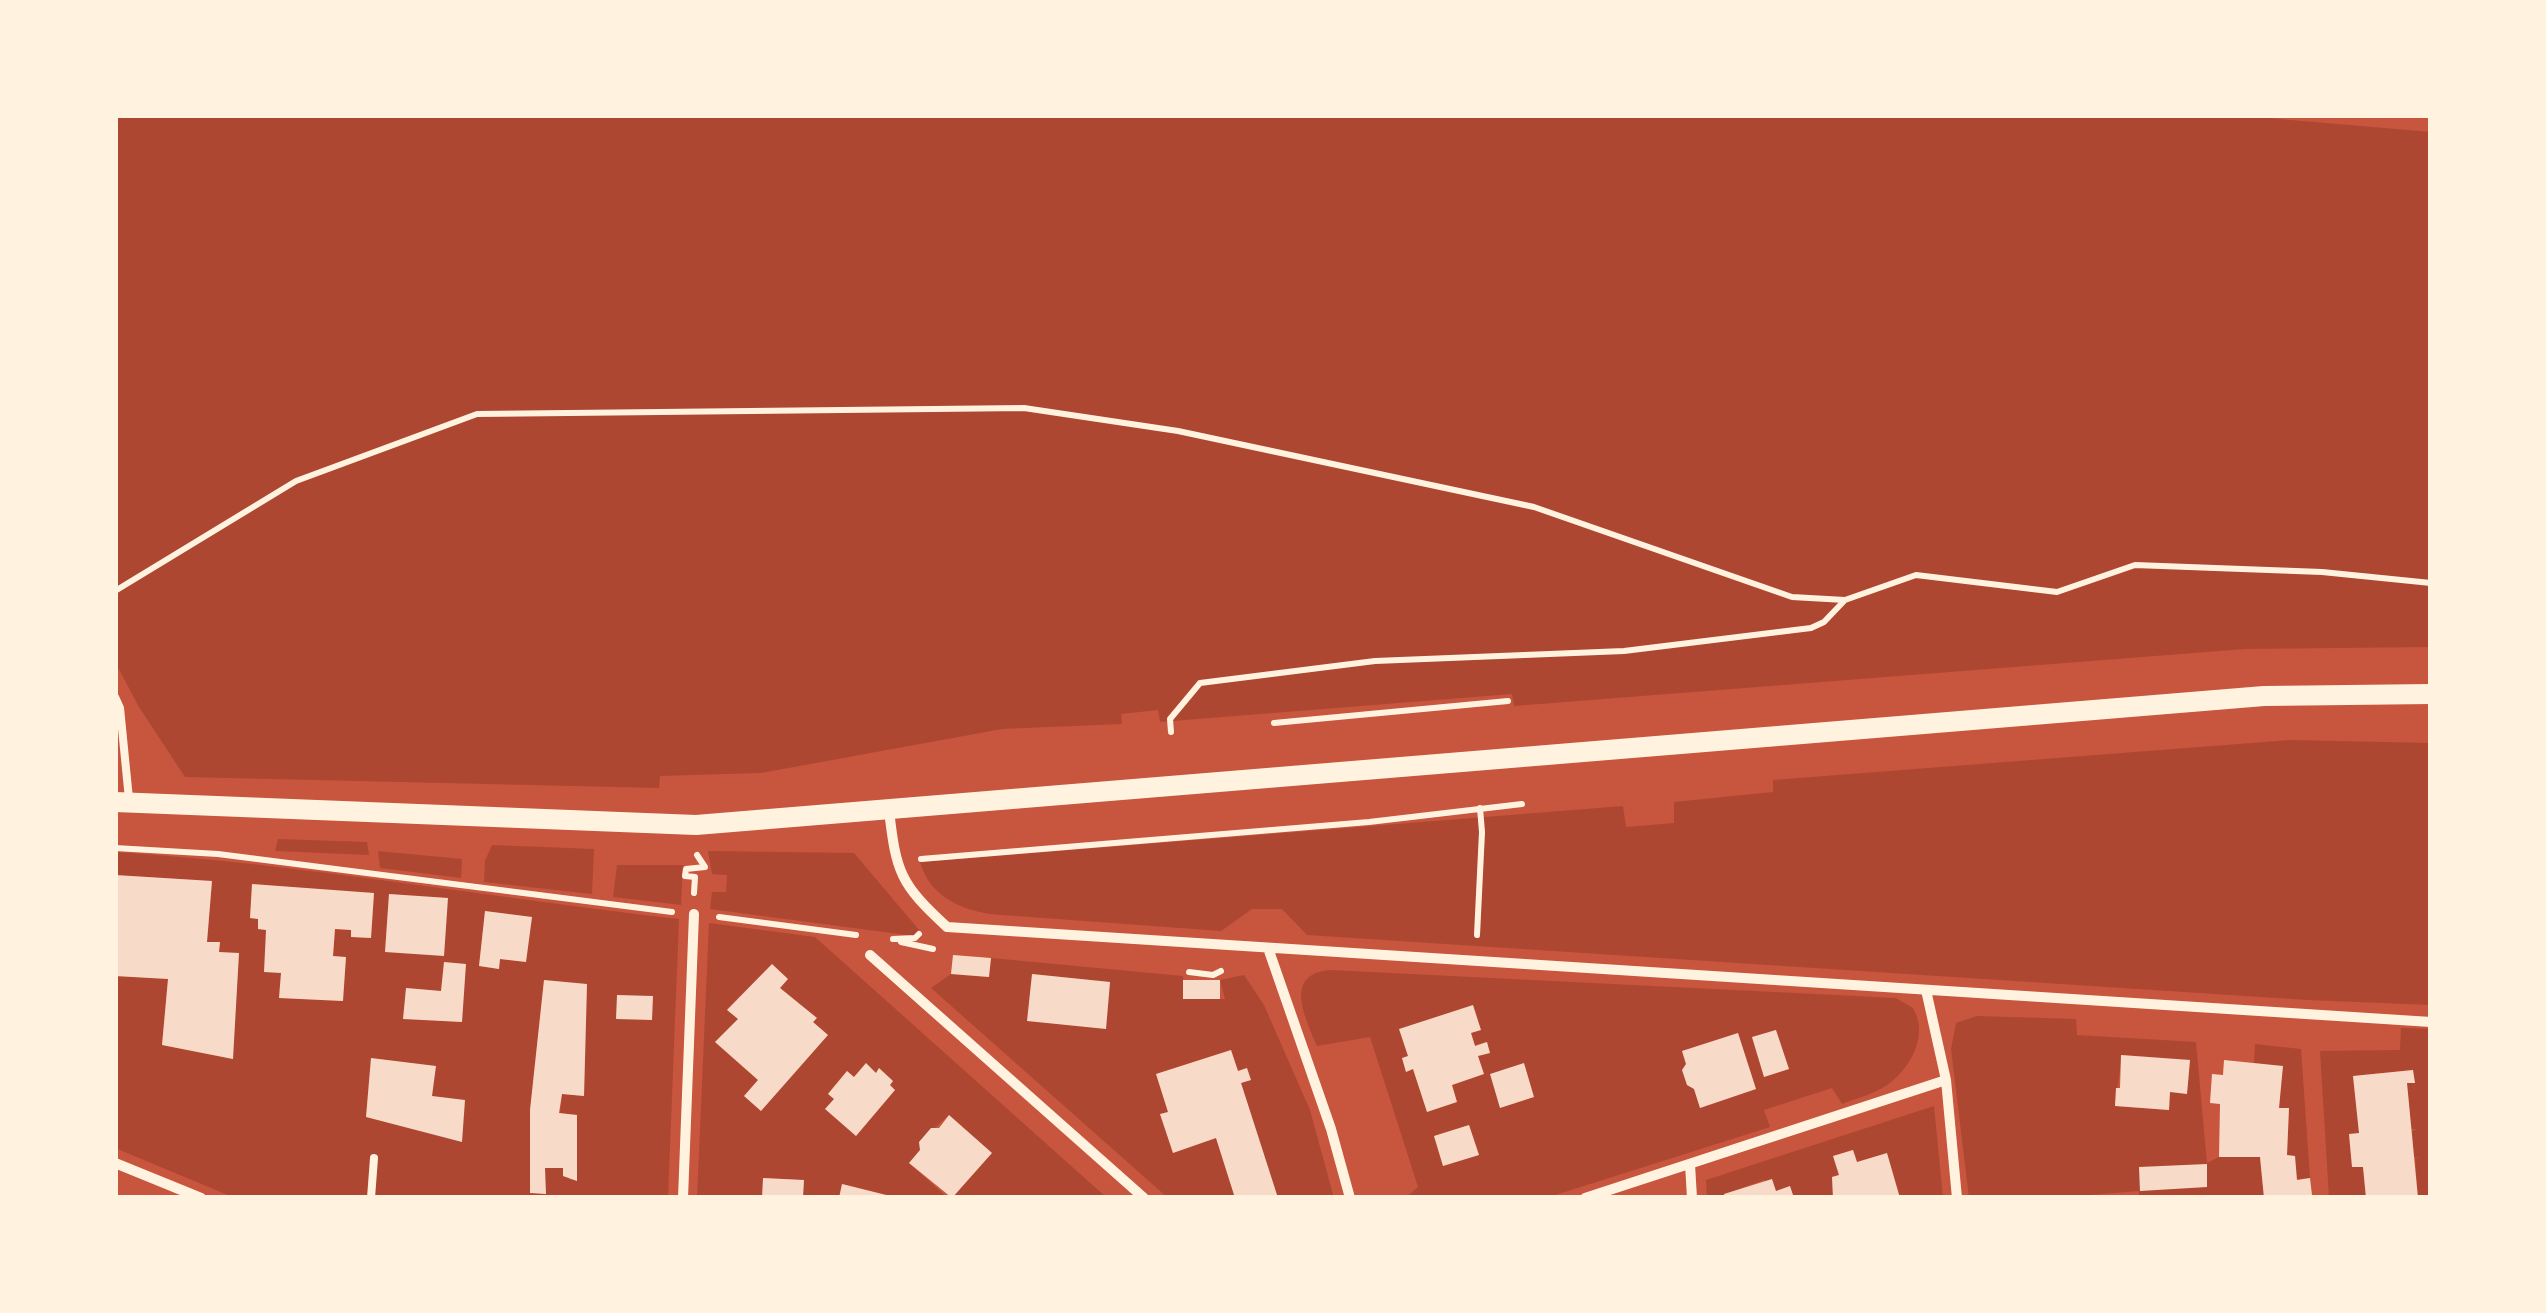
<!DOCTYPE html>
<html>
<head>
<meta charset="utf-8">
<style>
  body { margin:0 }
  #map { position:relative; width:2546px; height:1313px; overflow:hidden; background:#c8553d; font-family:"Asap Condensed",sans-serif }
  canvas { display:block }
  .frame { position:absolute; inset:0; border:118px solid #fff3e0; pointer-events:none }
</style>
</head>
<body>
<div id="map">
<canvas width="2546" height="1313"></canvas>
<div class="frame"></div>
</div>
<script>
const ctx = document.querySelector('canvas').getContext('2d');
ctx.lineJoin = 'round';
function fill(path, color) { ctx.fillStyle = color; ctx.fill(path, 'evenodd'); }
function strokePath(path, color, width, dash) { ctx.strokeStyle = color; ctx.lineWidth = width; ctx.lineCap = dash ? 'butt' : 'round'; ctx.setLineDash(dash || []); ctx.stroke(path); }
fill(new Path2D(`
  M115,115H2233L2431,132V647L2245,649L1514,706L1512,694L1160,722L1158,710L1121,714L1122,724L1002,729L761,773L660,776L659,788L185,777L139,707L115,662Z
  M2290,740L2431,743V1005L2307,1000L1307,935L1282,909H1252L1221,931L989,914C958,908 930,896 920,862L1623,806L1626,827L1674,823V802L1773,792V780Z
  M278,839L367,842L369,855L275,851Z
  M492,845L594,849L592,894L484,882L485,861Z
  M378,851L462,859L461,878L380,868Z
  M708,851L854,853L920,931L914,936L710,909L712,892H726L727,875L712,874Z
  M115,852C304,864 491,898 679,919L668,1198H235L115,1148V976L168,979L162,1045L232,1059L239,954L219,952L220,943L207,942L212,881L115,875ZM253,884L374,894L371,938L352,937L351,930L335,929L333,956L346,958L342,1001L279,998L281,973L266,930L258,929V919L250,918ZM389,894L447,898L444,955L385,951ZM485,911L532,917L526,962L500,959L498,969L479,966ZM444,963L465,964L461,1022L404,1018L406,988L441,991ZM544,980L587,985L584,1096L562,1094L560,1113L577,1115V1180H570L563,1168H545V1194L530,1192V1111ZM371,1059L435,1066L432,1096L464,1101L366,1117Z
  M617,865H683L681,905L613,897Z
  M709,923L815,937L1107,1198H952L991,1153L949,1115L919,1142L920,1150L909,1163L948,1198H900L843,1184L839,1198H803V1180L764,1178L762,1198H697ZM772,964L788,979L780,988L816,1018L761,1111L744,1096L758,1080L715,1042L738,1019L727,1009ZM866,1064L876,1073L879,1069L893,1081L890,1085L895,1090L856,1136L826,1108L834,1099L828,1093L847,1071L854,1077Z
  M991,958L1183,976L1184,999H1225L1220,980L1244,975L1264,1005L1310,1110L1334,1198H1278L1241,1083L1251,1080L1246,1068L1238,1071L1231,1050L1156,1074L1168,1112L1160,1115L1173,1152L1216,1138L1235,1198H1168L931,988L951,974L988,977ZM1032,974L1110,982L1106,1029Z
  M1330,970L1896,998L1913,1008C1929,1035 1911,1068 1887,1085C1874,1094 1857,1098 1842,1104L1832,1088L1764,1110L1770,1127L1546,1198H1405L1418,1187L1370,1037L1317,1046C1306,1019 1282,974 1330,970ZM1400,1029L1471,1033L1475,1045L1486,1042L1489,1053L1478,1056L1483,1074L1452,1085L1427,1112L1413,1069L1406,1071L1402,1059L1408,1056ZM1775,1030L1789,1069L1764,1077L1752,1038ZM1738,1033L1756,1089L1700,1108L1682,1051ZM1469,1125L1479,1154L1443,1166L1434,1136Z
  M1977,1016L2076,1019L2077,1035L2196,1042L2207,1163L2219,1157H2260L2264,1198H2139V1191L2053,1198H1969L1951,1049L1956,1023ZM2122,1055L2190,1060L2187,1093L2170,1092L2169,1110L2115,1106Z
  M2401,1028L2431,1029V1198H2418L2415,1158L2420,1157H2414L2412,1131L2417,1129H2411L2407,1083H2415L2413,1070L2353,1076L2359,1133L2349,1135L2352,1167H2363L2366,1198H2329L2320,1051L2400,1050Z
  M2255,1044L2301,1049L2310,1178L2297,1179L2287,1155L2289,1109L2279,1108L2282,1067L2254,1063Z
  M1934,1106L1943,1198H1900L1857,1162L1853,1150L1833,1156L1839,1175L1832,1177L1833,1198H1794L1790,1186L1776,1191L1764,1180L1725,1194V1198H1707L1706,1180Z`), '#ae4732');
fill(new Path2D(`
  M115,875L212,881L207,942H220L219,952L239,953L233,1059L162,1045L168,979L115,976Z
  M252,884L374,893L371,938L351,937V930L335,929L333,956L346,957L343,1001L279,998L281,973L264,972L266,930L258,929V919L250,918Z
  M389,894L448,898L444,956L385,952Z
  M485,911L532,917L526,962L500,959L499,969L479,966Z
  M953,955L991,958L989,977L951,974Z
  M444,962L466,964L462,1022L403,1019L406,988L441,991Z
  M772,964L788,979L780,988L817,1018L813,1022L828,1035L761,1111L744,1096L758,1080L715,1042L738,1019L727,1010Z
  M1032,974L1110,982L1106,1029L1027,1021Z
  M544,980L587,984L584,1096L562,1094L559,1113L577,1115V1181L563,1176V1168H545L546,1194L530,1193V1110Z
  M1183,980H1220V999H1183Z
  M617,995L653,996L652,1020L616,1019Z
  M1473,1005L1481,1030L1471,1033L1475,1046L1487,1042L1490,1053L1478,1056L1484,1074L1452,1085L1457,1102L1427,1112L1413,1069L1406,1072L1402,1058L1408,1056L1399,1029Z
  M1776,1030L1789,1069L1764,1077L1752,1037Z
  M1738,1033L1756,1089L1700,1108L1694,1089L1687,1085L1682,1070L1686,1064L1682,1051Z
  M1231,1050L1238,1071L1247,1068L1251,1080L1241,1083L1278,1198H1235L1216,1138L1173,1153L1160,1114L1168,1112L1156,1074Z
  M2121,1055L2190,1060L2187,1094L2170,1092L2169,1110L2115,1106L2116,1088H2120Z
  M371,1058L436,1066L432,1096L465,1100L462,1142L366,1117Z
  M2224,1060L2283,1066L2279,1108H2289L2287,1155L2295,1156L2297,1180L2310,1178L2312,1195L2264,1198L2260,1157H2219L2220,1104L2210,1103L2212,1074L2223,1075Z
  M866,1063L876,1073L879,1068L893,1081L890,1085L895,1090L856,1136L825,1109L834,1099L828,1094L847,1071L854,1077Z
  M1524,1063L1534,1097L1500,1108L1490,1074Z
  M2413,1070L2415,1083H2407L2418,1198H2366L2363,1167H2352L2349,1134L2359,1133L2353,1076Z
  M949,1115L992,1153L952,1198L909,1163L920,1150L919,1142L931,1128H939Z
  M1469,1125L1479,1155L1443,1166L1434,1136Z
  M1853,1150L1857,1162L1887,1153L1900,1198H1833L1832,1177L1839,1175L1833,1156Z
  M2207,1164V1187L2140,1191L2139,1167Z
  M763,1178L804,1180L803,1198H762Z
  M1772,1179L1776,1191L1790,1186L1794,1198H1725L1724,1194Z
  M842,1184L894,1197V1198H839Z`), '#f7dbc8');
strokePath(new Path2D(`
  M115,591L296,481L477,414L1024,408L1178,431L1534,507L1792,597L1845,600L1916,575L2057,592L2135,565L2322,572L2431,583
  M1274,723L1508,701
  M1171,732L1170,719L1200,683L1375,661L1624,651L1811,628L1824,622L1844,601
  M115,848L218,854L672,912
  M921,859L1369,822L1522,804
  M694,893L695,877L685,876L686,869L705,867L697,855
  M719,917L856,935
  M1477,935L1482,832L1480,808
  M893,939L915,938L919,934
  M901,942L933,949
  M1189,972L1213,975L1221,971`), '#fff3e0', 6);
strokePath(new Path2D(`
  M115,697L120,708L129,799
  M371,1198L374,1158`), '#fff3e0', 8);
strokePath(new Path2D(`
  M889,810C896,872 900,884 947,927L2431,1022
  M1268,948L1331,1129L1350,1198
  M870,955L1144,1198
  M1926,990L1946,1080L1957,1198
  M115,1163L201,1198
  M1690,1164L1692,1198
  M683,1198L694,914
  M1585,1198L1946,1080`), '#fff3e0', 10);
strokePath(new Path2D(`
  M115,802L696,825L2264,696L2431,694`), '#fff3e0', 20);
</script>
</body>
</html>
